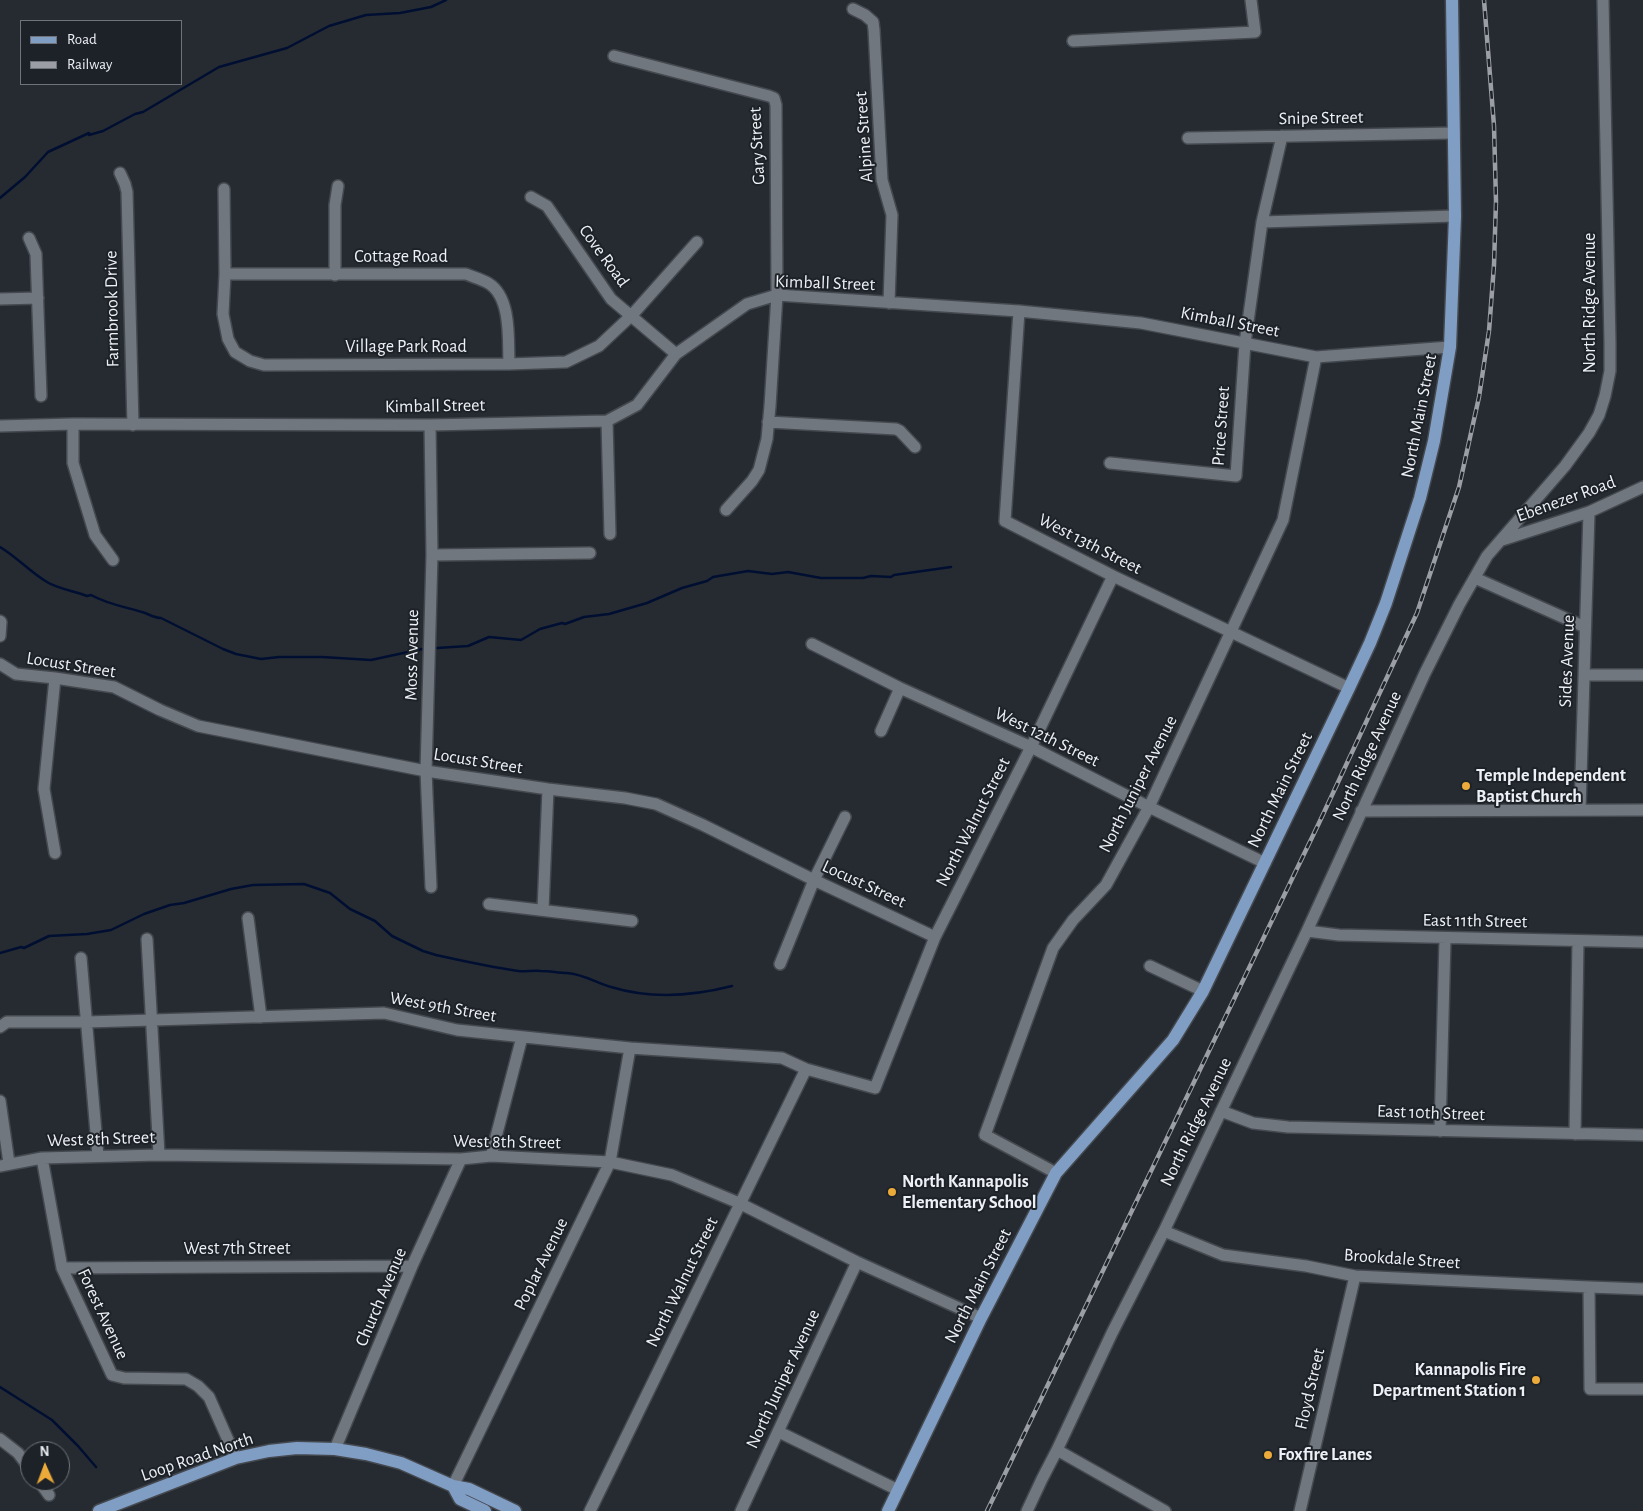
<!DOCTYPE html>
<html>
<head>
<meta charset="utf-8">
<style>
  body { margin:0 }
  #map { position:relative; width:1643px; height:1511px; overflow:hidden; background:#262b32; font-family:"Alegreya Sans",sans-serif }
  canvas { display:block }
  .legend { position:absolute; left:20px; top:20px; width:162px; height:65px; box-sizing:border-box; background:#1d2228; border:1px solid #70747a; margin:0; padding:6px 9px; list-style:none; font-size:15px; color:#edf0f5 }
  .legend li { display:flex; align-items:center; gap:10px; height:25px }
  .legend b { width:25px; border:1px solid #70747a }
  .north { position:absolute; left:20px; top:1441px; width:50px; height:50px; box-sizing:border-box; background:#1d2228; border:1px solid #70747a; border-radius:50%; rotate:358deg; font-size:14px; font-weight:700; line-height:20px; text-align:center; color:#edf0f5 }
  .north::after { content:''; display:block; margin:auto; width:18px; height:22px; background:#ebaa39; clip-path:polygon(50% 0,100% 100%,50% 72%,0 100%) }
</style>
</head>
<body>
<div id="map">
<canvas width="1643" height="1511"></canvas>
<ul class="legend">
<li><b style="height:6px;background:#809dc4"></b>Road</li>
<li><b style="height:6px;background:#9b9fa5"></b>Railway</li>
</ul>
<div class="north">N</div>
</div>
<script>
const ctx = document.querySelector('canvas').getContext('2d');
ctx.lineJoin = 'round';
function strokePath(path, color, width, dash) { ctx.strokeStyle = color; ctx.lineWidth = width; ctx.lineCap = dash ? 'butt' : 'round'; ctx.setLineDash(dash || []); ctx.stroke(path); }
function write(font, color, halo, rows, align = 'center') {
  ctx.font = font + ' "Alegreya Sans",sans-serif'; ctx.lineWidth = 4; ctx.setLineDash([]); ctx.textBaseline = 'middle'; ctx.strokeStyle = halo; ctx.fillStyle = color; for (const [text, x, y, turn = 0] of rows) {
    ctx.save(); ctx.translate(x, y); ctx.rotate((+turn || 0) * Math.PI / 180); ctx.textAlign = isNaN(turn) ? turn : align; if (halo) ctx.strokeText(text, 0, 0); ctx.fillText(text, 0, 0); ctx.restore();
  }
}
strokePath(new Path2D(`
  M0,198L25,177L48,152L89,133V135L103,131L135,114L143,112L219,67L287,48L329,26L366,15L400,13L431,7L446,0
  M0,547C17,557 30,572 47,582C58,589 75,591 87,596L91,595C107,604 125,607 142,612C149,614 154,618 161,618L223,649L236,654L261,659L279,657H322L371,660L422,649
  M437,648L468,646L489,637L521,640L540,629L562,623L565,624L584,617L609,614L647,603L682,588L707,581L713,577L748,571L772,574L788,572L821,578H863L871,576L891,577L894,575L951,567
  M0,953L21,947L24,948L49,936L87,934L111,930L144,914L170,905L184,903L231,889L253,885L304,884L330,893L350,909L375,921L392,936L423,951L436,955C463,961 491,967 518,971C525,972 533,970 541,971C550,971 559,973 567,973C583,974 597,983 611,987C650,999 693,996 732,986
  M0,1387L52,1420L78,1446L96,1467`), '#000f31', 2.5);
const minor = new Path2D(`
  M853,9L865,15L873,22L874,30L882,180L892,215L889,303
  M1073,41L1255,32L1251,0
  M614,56L769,96L774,98L776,105L777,295L770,406L767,439L759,470L752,481L726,510
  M1188,138L1454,133
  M120,173L125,184L127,192L133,425
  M224,189L225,274L223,314L228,339L235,352L250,361L264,365L509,364L566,362L599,346L632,315L697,242
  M531,197L547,206L611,299L676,354
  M1262,222L1455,216
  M29,238L36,254L41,396
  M225,274H466C473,277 481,279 488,283C512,297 508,341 509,364
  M335,275V205L338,186
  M0,299L38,298
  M1019,311L1005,521L1113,576L1349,688
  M607,421L610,534
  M768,422L896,429L900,431L915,447
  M73,424V463L95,535L113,560
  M430,425L432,555L426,771L431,887
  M0,426L73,424L430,425L607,421L637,405L676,354L747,304L777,295L1019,311L1141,323L1316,357L1450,347
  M1110,463L1236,476L1245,343L1262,222L1282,136
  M1502,540L1589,512L1643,487
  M432,555L590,553
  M1475,578L1585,627
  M0,621L1,622L0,636
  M812,644L900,688L1031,747L1149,807L1265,863
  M0,664L16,674L55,678L114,687L160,710L198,726L426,771L548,789L625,798L656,804L703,825L814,880L935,937
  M1584,675H1643
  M55,678L44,789L55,853
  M881,731L900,688
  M1580,810L1589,512
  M1361,811L1643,810
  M489,904L632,921
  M543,910L548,789
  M248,918L261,1017
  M1307,931L1339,935L1643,942
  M147,939L159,1155
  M81,958L98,1156
  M780,964L814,880L845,817
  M1150,966L1203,991
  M0,1027L7,1022H87L384,1013L457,1030L630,1048L782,1058L806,1069L875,1088L935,937L1031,747L1113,576
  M0,1101L9,1163
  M1221,1111L1253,1123L1288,1127L1643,1135
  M1440,1131L1445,939
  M1575,1134L1578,941
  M491,1156L522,1037
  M42,1158L62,1268L112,1375L124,1378L186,1379L198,1386L209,1397L236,1458
  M0,1166L42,1158L159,1155L461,1159L491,1156L610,1162L672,1175L739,1203L857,1262L981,1318
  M1056,1173L985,1135L1053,948L1073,920L1106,885L1149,807L1283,520L1316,357
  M1164,1231L1223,1255L1306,1266L1355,1276L1589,1287L1643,1289
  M62,1268L412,1266
  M1589,1287L1590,1389H1643
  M779,1432L898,1490
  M0,1439L18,1453L30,1469
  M335,1449L412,1266L461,1159
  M1057,1450L1165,1511
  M39,1481L49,1495
  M453,1486L610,1162L630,1048
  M590,1511L806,1069
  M741,1511L857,1262
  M1027,1511L1042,1479L1057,1450L1112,1333L1164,1231L1307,931L1425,673L1459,605L1487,556L1565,466L1589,433L1599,415L1605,396L1610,371V343L1603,0
  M1300,1511L1355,1276`);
const major = new Path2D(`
  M453,1486L460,1499L485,1511
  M99,1511L236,1458L269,1451L297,1448L335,1449L366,1454L401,1463L453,1486L469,1489L515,1511
  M888,1511L981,1318L1056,1173L1173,1040L1203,991L1349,688L1370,643L1386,603L1420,498L1434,441L1450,347L1455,216L1452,0`);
strokePath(minor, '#44494f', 14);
strokePath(major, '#44494f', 15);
strokePath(minor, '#71777f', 11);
strokePath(major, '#809dc4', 12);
const rail = new Path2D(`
  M987,1511L1319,823L1417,613L1459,487L1479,397L1489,331L1494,265L1496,201L1494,126L1484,0`);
strokePath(rail, '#9b9fa5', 4.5);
strokePath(rail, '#1d2228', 2.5, [8]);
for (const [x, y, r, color] of [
  [1466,786,5,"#ebaa39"],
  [892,1192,5,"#ebaa39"],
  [1536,1380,5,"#ebaa39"],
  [1268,1455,5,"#ebaa39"]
]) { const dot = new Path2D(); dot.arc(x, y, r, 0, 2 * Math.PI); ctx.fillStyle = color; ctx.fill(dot); strokePath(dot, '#1d2228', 2); }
write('18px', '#edf0f5', '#1d2228', [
  ["Snipe Street",1321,118,-1],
  ["Alpine Street",864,137,-94],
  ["Gary Street",757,146,-93],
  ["Cove Road",604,256,54],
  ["Cottage Road",401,257],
  ["Kimball Street",825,283,2],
  ["North Ridge Avenue",1590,303,-90],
  ["Farmbrook Drive",112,309,-91],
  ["Kimball Street",1230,322,11],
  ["Village Park Road",406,347],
  ["Kimball Street",435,406,-1],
  ["North Main Street",1419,416,-79],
  ["Price Street",1221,426,-86],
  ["Ebenezer Road",1566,499,-20],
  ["West 13th Street",1090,544,27],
  ["Moss Avenue",412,655,-89],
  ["Sides Avenue",1567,661,-88],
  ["Locust Street",71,665,9],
  ["West 12th Street",1047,737,26],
  ["North Ridge Avenue",1367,756,-65],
  ["Locust Street",478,761,9],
  ["North Juniper Avenue",1138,784,-63],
  ["North Main Street",1280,790,-64],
  ["North Walnut Street",973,822,-63],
  ["Locust Street",864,884,25],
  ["East 11th Street",1475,921,1],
  ["West 9th Street",443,1007,10],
  ["East 10th Street",1431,1113,2],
  ["North Ridge Avenue",1196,1122,-64],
  ["West 8th Street",101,1139,-2],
  ["West 8th Street",507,1142,1],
  ["West 7th Street",237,1249],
  ["Brookdale Street",1402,1259,4],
  ["Poplar Avenue",541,1264,-64],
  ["North Walnut Street",682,1282,-64],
  ["North Main Street",978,1286,-63],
  ["Church Avenue",381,1297,-67],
  ["Forest Avenue",103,1314,65],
  ["North Juniper Avenue",783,1379,-65],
  ["Floyd Street",1310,1389,-77],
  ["Loop Road North",197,1457,-19]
]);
write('bold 18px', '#edf0f5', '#1d2228', [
  ["Temple Independent",1476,776],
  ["Baptist Church",1476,797],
  ["North Kannapolis",902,1182],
  ["Elementary School",902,1203],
  ["Kannapolis Fire",1526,1370,"right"],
  ["Department Station 1",1526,1391,"right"],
  ["Foxfire Lanes",1278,1455]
], 'left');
</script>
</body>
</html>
